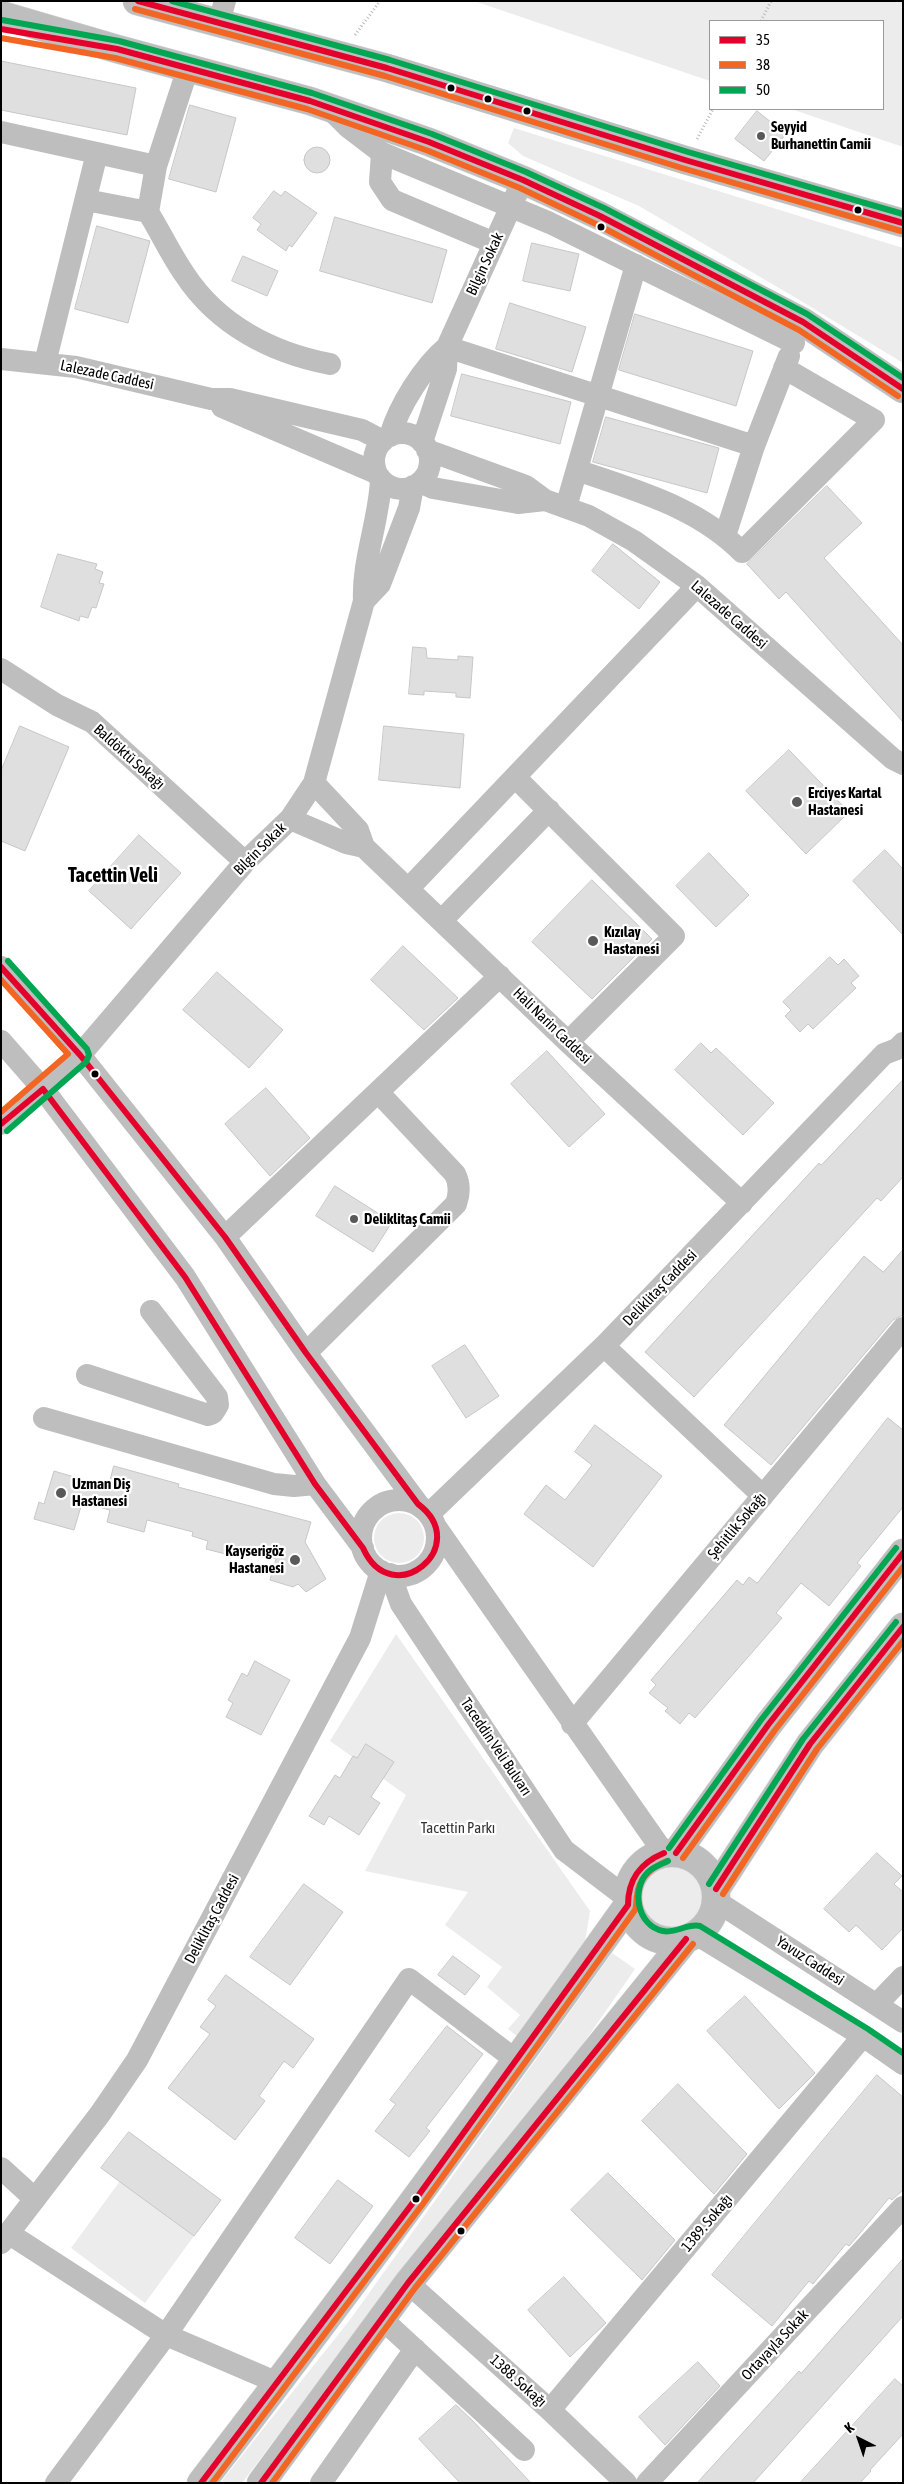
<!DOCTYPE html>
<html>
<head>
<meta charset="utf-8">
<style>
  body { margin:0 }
  #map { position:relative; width:904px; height:2484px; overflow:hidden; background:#fff; font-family:"Asap Condensed",sans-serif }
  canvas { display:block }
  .frame { position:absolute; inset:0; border:2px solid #000; pointer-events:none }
  .legend { position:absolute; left:709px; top:20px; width:175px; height:90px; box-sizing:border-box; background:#fff; border:1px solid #999; margin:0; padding:6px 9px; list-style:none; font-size:15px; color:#000 }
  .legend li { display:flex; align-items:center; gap:10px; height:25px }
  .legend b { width:25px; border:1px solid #999 }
  .north { position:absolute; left:834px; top:2414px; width:50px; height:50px; -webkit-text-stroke:4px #fff; paint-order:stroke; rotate:319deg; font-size:14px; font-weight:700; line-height:20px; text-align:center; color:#000 }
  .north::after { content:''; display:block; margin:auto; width:18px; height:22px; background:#000; clip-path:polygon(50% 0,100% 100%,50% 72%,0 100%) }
</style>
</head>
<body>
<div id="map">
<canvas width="904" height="2484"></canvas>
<div class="frame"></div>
<ul class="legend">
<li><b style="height:6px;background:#e4002b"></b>35</li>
<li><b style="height:6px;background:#f26522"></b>38</li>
<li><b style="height:6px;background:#00a651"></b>50</li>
</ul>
<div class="north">K</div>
</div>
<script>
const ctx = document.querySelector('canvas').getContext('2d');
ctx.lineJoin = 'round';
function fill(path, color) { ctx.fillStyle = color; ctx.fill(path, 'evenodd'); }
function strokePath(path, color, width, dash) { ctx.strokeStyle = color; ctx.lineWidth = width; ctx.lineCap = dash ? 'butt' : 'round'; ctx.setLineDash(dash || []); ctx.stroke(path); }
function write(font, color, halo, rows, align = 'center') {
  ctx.font = font + ' "Asap Condensed",sans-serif'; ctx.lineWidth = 4.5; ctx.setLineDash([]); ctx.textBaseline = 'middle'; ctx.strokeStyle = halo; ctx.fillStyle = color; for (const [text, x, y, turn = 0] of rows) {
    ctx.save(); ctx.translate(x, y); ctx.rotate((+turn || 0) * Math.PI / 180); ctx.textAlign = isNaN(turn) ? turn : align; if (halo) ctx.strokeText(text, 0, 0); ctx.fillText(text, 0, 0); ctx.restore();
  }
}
fill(new Path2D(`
  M474,1H903V147L791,109H883V21H710V81Z
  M514,128L903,248V363L796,298L639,206L523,156L508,143Z
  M374 1538a25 25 0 1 1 50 0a25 25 0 1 1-50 0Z
  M396,1634L590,1911L585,1942L524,2042L508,2029L520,2015L487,1987L502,1967L445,1925L468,1892L365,1871L406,1795L330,1741Z
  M641 1897a31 31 0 1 1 62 0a31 31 0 1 1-62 0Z
  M612,1953L635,1969L519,2136L357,2330L242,2483H220L349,2321Z
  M120,2181L194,2236L145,2303L71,2248Z`), '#ececec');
const building = new Path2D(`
  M1,61L136,88L127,135L1,110Z
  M190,105L236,118L216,192L169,179Z
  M757,111L786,134L764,161L735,139Z
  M304 160a13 13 0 1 1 26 0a13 13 0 1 1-26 0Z
  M274,191L281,196L285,191L317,213L292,247L289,245L286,251L257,230L261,224L253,218Z
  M335,217L447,250L432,303L320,271Z
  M97,226L150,241L128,323L75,309Z
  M532,243L579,254L570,291L523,281Z
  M243,256L278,271L267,296L232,281Z
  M510,303L586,327L572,372L496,349Z
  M635,314L753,351L736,406L619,370Z
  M462,374L571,402L560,444L451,416Z
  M606,417L719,448L707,493L593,462Z
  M827,486L862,523L824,558L903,645V722L786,592L779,599L747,564Z
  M613,544L660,582L639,609L592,571Z
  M58,554L97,564L95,569L103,572L99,583L104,584L96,608L92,607L88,618L80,616L79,621L41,607Z
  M413,647L426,648L427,658L458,660V656L473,657L470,698L456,697V693L424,691V695L409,694Z
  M20,726L69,747L25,851L1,841V771Z
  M384,726L464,734L460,788L379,780Z
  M789,750L849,812L806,854L746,791Z
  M139,835L181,873L131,929L89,891Z
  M885,850L903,869V935L853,881Z
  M709,853L749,895L716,927L676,886Z
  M592,880L652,939L592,999L532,942Z
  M403,946L458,998L424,1030L371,980Z
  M830,957L838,965L844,959L859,976L851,983L856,988L813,1029L808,1024L800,1032L785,1016L791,1010L783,1002Z
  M217,972L283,1030L249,1068L183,1010Z
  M701,1043L711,1053L716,1048L774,1103L743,1135L675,1070Z
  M547,1051L605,1114L569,1147L511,1084Z
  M903,1080V1177L881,1201L877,1198L694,1397L645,1352L819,1163L821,1165Z
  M266,1088L310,1138L270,1176L225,1124Z
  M335,1186L392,1222L373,1252L316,1216Z
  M903,1250V1315L893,1320L771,1465L724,1425L864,1256L883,1272Z
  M465,1345L499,1396L466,1418L432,1366Z
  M888,1418L903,1430V1507L857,1563L861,1566L829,1606L801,1583L776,1613L782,1618L695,1718L689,1713L680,1724L665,1711L668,1708L649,1693L656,1685L651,1680L737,1580L743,1585L749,1577L757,1583Z
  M595,1425L662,1476L593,1567L524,1514L546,1485L565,1500L592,1465L575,1452Z
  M114,1466L179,1484L178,1487L311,1522L305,1542L326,1579L306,1592L298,1584L293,1587L270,1580L276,1559L236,1548L233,1556L206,1549L208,1541L192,1536L193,1532L147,1520L144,1532L107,1522L110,1510L82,1503L74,1530L34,1519L39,1502L44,1504L54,1471L108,1487Z
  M255,1661L290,1680L261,1735L226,1717L233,1703L228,1700L242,1673L247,1676Z
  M366,1744L394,1762L371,1797L380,1803L359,1835L329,1816L324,1825L309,1816L335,1775L340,1778L353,1756L357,1758Z
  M877,1853L902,1876L894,1884L903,1892V1928L882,1950L856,1925L849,1932L824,1909Z
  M304,1884L343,1912L290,1985L250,1957Z
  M453,1956L480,1976L465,1995L438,1975Z
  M226,1975L314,2039L293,2068L284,2061L259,2096L265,2101L235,2140L168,2088L210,2034L200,2027L216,2006L208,2000Z
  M745,1996L815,2073L779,2109L707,2031Z
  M447,2026L483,2054L426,2128L430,2131L409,2157L375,2131L396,2104L390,2100Z
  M877,2075L903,2097V2190L892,2200L889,2198L856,2238L849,2246L846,2244L813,2284L809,2281L772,2326L712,2275Z
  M678,2084L747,2154L714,2194L642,2121Z
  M129,2132L221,2200L194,2236L101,2168Z
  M608,2173L675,2240L642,2280L571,2210Z
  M338,2180L373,2206L330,2264L295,2238Z
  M903,2259V2316L772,2462L753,2483H697L799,2371L801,2373Z
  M564,2277L606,2323L570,2357L528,2310Z
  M698,2362L720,2386L665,2445L639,2417Z
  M895,2379L903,2386V2434L870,2470L871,2471L860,2483H800Z
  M456,2405L473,2421L531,2483H460L419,2439Z`);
fill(building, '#dfdfdf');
strokePath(building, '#c7c7c7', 1);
const major = new Path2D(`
  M137,1L387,68L685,160L903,223
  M1,15L117,49L310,101L429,142L523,180L600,216L803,322L903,389
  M628 1897a44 44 0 1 1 88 0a44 44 0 1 1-88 0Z
  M676,1853L768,1725L903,1553
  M716,1889L810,1744L903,1627
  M201,2483C348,2293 489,2100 628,1905
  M261,2483L408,2283L686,1939`);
strokePath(major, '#dbdbdb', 29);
strokePath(new Path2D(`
  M761,21L771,1
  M355,35L380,1
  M697,139L713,109`), '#b9b9b9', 3, [1, 2.5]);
strokePath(new Path2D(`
  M218,25L225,1
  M188,68L156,166L148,212C161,233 171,255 185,275C218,325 272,353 330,364
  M330,109L348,127L382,153L550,223L794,343
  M1,132L156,166
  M382,153L380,182L392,200L494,243
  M86,200L148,212
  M447,347L754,446
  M1,359L76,367L211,399H230L362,430L383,441
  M45,363L97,153
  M222,407L376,473
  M374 461a28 28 0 1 1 56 0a28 28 0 1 1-56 0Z
  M390,436C399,406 423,367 447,347
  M422,442L446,369L447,347L517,193
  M427,450L526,486L545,500L589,516L634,541L697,586L893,759L903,764
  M577,470C636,491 696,506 742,552L874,420L784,368
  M420,482L433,488L518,503L545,500
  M566,507L636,265
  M725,536L754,446L789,356
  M364,601L380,584L409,508L413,486
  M1,669L57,705L92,722L245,862
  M516,778L674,936L568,1042
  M314,783L358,830L364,847
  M290,819L346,843L364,847L568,1042L742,1203
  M409,888L697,586
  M442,920L549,810
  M1,967L80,1055L225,1237L306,1353L418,1504
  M1,1041L43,1089L185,1277L315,1484L363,1548
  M1,1124L80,1055L245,862L290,819L314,783L364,601C362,561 379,521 381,480
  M225,1237L500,976
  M604,1346L763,1496
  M306,1353L456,1204C460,1193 460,1184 455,1174L378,1092
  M87,1375L208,1415L213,1413L218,1405L217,1397L151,1311
  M44,1418L274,1484L294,1486L315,1484
  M361 1538a38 38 0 1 1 76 0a38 38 0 1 1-76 0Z
  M429,1514L604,1346L884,1054L897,1049L903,1043
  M436,1527L664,1853
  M390,1574L401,1604L564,1850L627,1898
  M572,1724L903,1328
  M716,1901L903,2022
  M696,1934L863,2036L903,2064
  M877,2004L903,1977
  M1,2168L35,2199
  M8,2233L166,2335L278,2383
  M1,2243L100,2114L137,2060L360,1638L381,1571
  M408,2283L550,2410L626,2483
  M382,2319L524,2450
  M550,2410L863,2036
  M56,2483L166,2335L409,1979L517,2061
  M321,2483L415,2349
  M647,2483L903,2207`), '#bebebe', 22);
strokePath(major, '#bebebe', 28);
strokePath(new Path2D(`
  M138,1L387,68L685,160L903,223
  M1,29L117,49L310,101L429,142L523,180L600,216L803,322L903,389
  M1,967L80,1055L225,1237L306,1353L418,1504C474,1546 392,1613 363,1548L315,1484L185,1277L43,1089L1,1124
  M676,1853L768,1725L903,1553
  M716,1889L810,1744L903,1627
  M201,2483L418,2196L628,1905C628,1879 640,1863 664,1853
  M261,2483L408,2283L686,1939`), '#e4002b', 6);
strokePath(new Path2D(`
  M135,9L385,76L682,168L901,231
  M1,38L115,58L307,109L426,150L520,188L596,224L799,330L898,396
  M1,980L68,1054L1,1112
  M683,1858L775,1730L903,1567
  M723,1894L817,1749L903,1641
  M212,2483L425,2201L635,1910C637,1905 636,1900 637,1895C639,1877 652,1867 667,1861
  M272,2483L415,2288L693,1944`), '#f26522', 6);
strokePath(new Path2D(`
  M172,1L390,60L688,152L903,214
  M2,20L119,41L312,93L432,134L526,172L604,208L807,314L903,378
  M7,1131L86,1062L89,1055L87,1049L8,961
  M669,1848L761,1720L896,1548
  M668,1861C662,1864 653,1867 648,1872C631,1889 637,1926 663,1931C676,1934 687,1923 700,1926L868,2029L903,2053
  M709,1884L803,1739L896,1622`), '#00a651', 6);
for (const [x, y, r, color] of [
  [451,88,4.5,"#000"],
  [488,99,4.5,"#000"],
  [527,111,4.5,"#000"],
  [761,136,5,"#595959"],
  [858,210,4.5,"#000"],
  [601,227,4.5,"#000"],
  [797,802,6,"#595959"],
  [593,941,6,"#595959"],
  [95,1074,4.5,"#000"],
  [354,1219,5,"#595959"],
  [61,1493,6,"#595959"],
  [295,1560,6,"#595959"],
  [416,2199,4.5,"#000"],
  [461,2231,4.5,"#000"]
]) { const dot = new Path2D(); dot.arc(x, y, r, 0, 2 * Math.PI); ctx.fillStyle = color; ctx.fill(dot); strokePath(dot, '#fff', 2); }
write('bold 15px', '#000', '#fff', [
  ["Seyyid",771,127],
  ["Burhanettin Camii",771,144],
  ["Erciyes Kartal",808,793],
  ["Hastanesi",808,810],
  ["Kızılay",604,932],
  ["Hastanesi",604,949],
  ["Deliklitaş Camii",364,1219],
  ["Uzman Diş",72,1484],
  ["Hastanesi",72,1501],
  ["Kayserigöz",284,1551,"right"],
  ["Hastanesi",284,1568,"right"]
], 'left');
write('15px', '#000', '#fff', [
  ["Bilgin Sokak",485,264,-65],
  ["Lalezade Caddesi",107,375,12],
  ["Lalezade Caddesi",729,615,41],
  ["Baldöktü Sokağı",129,757,42],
  ["Bilgin Sokak",260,849,-45],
  ["Hali Narin Caddesi",552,1026,44],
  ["Deliklitaş Caddesi",660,1288,-46],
  ["Şehitlik Sokağı",737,1526,-50],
  ["Taceddin Veli Bulvarı",496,1747,56],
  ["Deliklitaş Caddesi",212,1919,-62],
  ["Yavuz Caddesi",810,1961,33],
  ["1389. Sokağı",707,2223,-50],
  ["Ortayayla Sokak",775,2345,-47],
  ["1388. Sokağı",518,2381,42]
]);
write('15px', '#333', '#fff', [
  ["Tacettin Parkı",458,1828]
]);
write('bold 20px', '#000', '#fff', [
  ["Tacettin Veli",113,876]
]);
</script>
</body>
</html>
